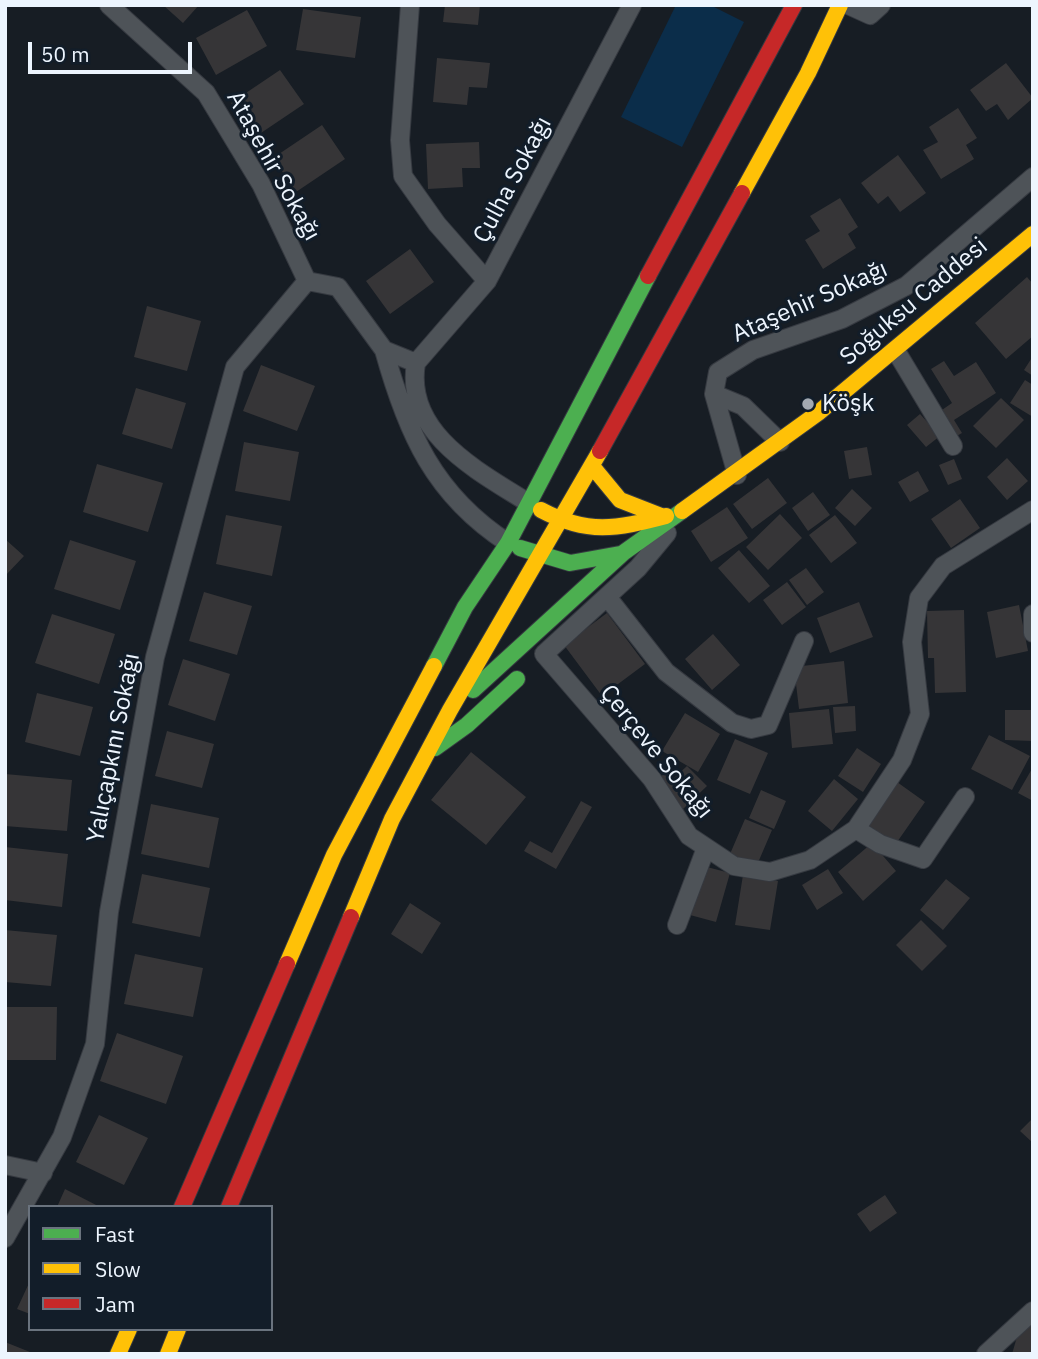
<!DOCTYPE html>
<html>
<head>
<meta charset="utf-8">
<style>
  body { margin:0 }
  #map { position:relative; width:1038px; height:1359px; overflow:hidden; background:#171d24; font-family:"IBM Plex Sans",sans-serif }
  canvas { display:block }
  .frame { position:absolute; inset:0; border:7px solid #edf5fe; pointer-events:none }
  .legend { position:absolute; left:28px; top:1205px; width:245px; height:126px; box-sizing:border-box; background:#121d29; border:2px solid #6a737e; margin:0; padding:9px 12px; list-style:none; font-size:21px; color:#edf5fe }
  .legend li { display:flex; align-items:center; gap:14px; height:35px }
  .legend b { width:35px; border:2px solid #6a737e }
  .scale { position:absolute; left:28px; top:42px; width:164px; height:32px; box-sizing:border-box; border:4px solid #edf5fe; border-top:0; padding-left:9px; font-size:21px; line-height:24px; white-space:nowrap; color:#edf5fe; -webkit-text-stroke:5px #121d29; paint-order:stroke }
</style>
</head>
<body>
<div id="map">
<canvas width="1038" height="1359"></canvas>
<div class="frame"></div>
<ul class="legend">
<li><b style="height:9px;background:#4caf50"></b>Fast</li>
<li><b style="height:9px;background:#ffc107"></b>Slow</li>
<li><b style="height:9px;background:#c62828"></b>Jam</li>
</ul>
<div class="scale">50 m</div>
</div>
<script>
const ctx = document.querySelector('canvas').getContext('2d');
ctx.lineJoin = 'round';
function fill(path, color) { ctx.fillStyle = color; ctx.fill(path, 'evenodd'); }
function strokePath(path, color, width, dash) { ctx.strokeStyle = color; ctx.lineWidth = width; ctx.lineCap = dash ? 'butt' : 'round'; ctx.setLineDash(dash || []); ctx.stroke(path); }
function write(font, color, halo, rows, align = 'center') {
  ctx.font = font + ' "IBM Plex Sans",sans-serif'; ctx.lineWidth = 6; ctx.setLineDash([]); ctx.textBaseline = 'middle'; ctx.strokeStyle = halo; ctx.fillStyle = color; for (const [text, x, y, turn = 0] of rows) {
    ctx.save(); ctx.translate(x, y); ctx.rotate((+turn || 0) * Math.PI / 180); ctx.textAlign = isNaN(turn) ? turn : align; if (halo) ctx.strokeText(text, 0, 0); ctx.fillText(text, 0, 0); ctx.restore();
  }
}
fill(new Path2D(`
  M676,5H710L744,22L682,147L621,117Z`), '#0b2d4a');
fill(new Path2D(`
  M163,5H199L183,23Z
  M445,5H480L478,25L443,22Z
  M303,9L361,17L355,58L296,50Z
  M247,10L267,46L216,75L196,38Z
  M437,58L490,63L487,88L469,87L467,105L433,102Z
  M1006,63L1033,98L1008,120L997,104L986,111L970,90Z
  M280,70L304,104L255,137L231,103Z
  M958,108L977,138L966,145L974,159L941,179L923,150L938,142L929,127Z
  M322,125L345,159L296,192L273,158Z
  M479,142L480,168H462L463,187L428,189L426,144Z
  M898,155L926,193L900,212L888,196L878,204L861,183Z
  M840,198L858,227L848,234L856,248L823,269L805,240L820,231L810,216Z
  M410,249L434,282L390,314L366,281Z
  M1027,277L1033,284V336L1006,359L975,323Z
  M147,306L201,321L187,371L134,357Z
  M1033,356V376L1024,370Z
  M944,361L954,376L976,362L996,393L954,420L962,433L955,437L939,412L952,403L931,369Z
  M261,365L315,386L297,431L243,411Z
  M1025,380L1033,385V417L1010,403Z
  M136,388L186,403L172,449L122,434Z
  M1001,398L1024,420L996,448L973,426Z
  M920,414L940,436L926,447L907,425Z
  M244,442L299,452L290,501L235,491Z
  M867,447L872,475L849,479L844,451Z
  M1007,458L1028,481L1007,500L987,477Z
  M954,459L962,479L948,485L939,465Z
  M97,464L163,483L148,532L83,512Z
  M918,471L929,491L910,502L898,482Z
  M768,478L787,503L752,529L733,504Z
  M852,489L872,508L855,526L835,508Z
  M813,492L830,515L808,531L792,508Z
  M960,499L980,528L951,548L931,519Z
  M727,507L748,538L711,562L691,531Z
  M780,514L802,538L768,570L746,547Z
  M226,515L282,526L272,576L216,564Z
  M835,515L857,543L831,563L809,535Z
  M5,539L24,556L5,576Z
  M70,540L136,561L120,610L54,589Z
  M739,550L770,586L749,603L718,568Z
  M806,568L824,592L807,605L789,580Z
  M787,582L806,607L782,625L763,600Z
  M204,592L252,606L237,655L189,641Z
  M859,602L873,637L830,653L817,618Z
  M1019,605L1028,651L996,658L987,612Z
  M964,610L966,692L935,693L934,658H928L927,611Z
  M607,613L645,664L602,696L564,645Z
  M52,614L115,634L99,684L35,663Z
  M713,634L740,665L712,690L685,659Z
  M183,659L230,674L215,721L168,705Z
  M844,661L848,703L799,709L794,667Z
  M37,693L93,707L80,756L25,742Z
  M855,706L856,731L835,733L833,707Z
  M829,709L833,744L792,748L789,713Z
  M1005,710H1033V741L1005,740Z
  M685,713L720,734L698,772L662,751Z
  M167,731L214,744L202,788L155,776Z
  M989,735L1030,756L1012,790L971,769Z
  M735,739L768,753L750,794L717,780Z
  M857,748L881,764L863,792L838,776Z
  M471,752L526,797L486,845L431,800Z
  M687,766L707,786L683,809L656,781L666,772L673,779Z
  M1033,767V801L1018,793Z
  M5,774L72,780L67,831L5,826Z
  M834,779L858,799L832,831L808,811Z
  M897,782L925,802L895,845L867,824Z
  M761,790L786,801L774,829L749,818Z
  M581,801L592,807L556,869L524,851L530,841L552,853Z
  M151,804L219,818L209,868L141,854Z
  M745,819L772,830L757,865L730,854Z
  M872,843L896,871L863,901L838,872Z
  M5,847L68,854L62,907L5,900Z
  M703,866L730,873L716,922L690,915Z
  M828,869L843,893L817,910L802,885Z
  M142,874L210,888L200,937L132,923Z
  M743,875L778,881L770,930L735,925Z
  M946,879L970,898L943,930L920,910Z
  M410,903L441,923L422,954L391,934Z
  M921,920L947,946L922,971L896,945Z
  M5,930L57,935L51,986L5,982Z
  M135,954L203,968L193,1017L124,1004Z
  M5,1007H57L56,1060H5Z
  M117,1033L183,1056L166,1104L100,1081Z
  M99,1115L148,1138L124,1185L76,1162Z
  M1033,1118V1143L1020,1131Z
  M65,1189L100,1207H57Z
  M885,1195L897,1213L870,1232L857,1214Z
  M30,1281V1314L17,1309Z
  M1021,1323L1033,1326V1354H1012Z
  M5,1342L35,1354H5Z`), '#363537');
const street = new Path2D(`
  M109,5L206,93L261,184L307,281L338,287L384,350L416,363
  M410,5L400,140L403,176L437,224L487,281
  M848,5L870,15L881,5
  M384,350C407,433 434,495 508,543
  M896,351L953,446
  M416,363L487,281L632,5
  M416,363C404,433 478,471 527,502
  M714,394L743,406L780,442
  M737,475L714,394L718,372L753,350L842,319L906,286L1033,177
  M667,533L638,568L544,654L652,779L689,836L734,866L770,872L810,860L856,829L902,760L920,714L912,642L919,598L943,566L1033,510
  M608,598L666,672L732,723L751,729L768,725L804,641
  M1033,614V633
  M856,829L880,844L923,859L965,797
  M677,925L706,848
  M5,1165L43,1173
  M5,1238L62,1137L95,1044L109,912L155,657L235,367L307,281
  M986,1354L1033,1311`);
const fast = new Path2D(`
  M520,548L570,563L620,554
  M434,666L465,607L508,543L648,276
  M473,690L623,553L682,511
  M435,748L467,725L517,679`);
const slow = new Path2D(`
  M742,193L808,73L840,5
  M592,466L620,500L661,516
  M541,510C588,535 616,529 666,516
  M682,511L818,413L1033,234
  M351,917L392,819L450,710L600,451
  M287,964L334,855L434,666
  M118,1354L129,1329
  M168,1354L178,1329`);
const jam = new Path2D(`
  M648,276L794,5
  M600,451L742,193
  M182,1207L287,964
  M229,1207L351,917`);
strokePath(street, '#363a41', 20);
strokePath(fast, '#363a41', 18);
strokePath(slow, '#363a41', 18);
strokePath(jam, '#363a41', 18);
strokePath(street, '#4e5358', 18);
strokePath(fast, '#4caf50', 16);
strokePath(slow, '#ffc107', 16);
strokePath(jam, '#c62828', 16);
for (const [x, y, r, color] of [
  [808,404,7,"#a2a9b2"]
]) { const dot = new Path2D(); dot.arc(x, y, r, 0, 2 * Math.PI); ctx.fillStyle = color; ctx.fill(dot); strokePath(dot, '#121d29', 2.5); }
write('24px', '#edf5fe', '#121d29', [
  ["Ataşehir Sokağı",273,166,61],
  ["Çulha Sokağı",513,180,-62],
  ["Ataşehir Sokağı",810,302,-24],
  ["Soğuksu Caddesi",914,302,-40],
  ["Yalıçapkını Sokağı",114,748,-79],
  ["Çerçeve Sokağı",656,752,51]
]);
write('24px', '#edf5fe', '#121d29', [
  ["Köşk",822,404]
], 'left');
</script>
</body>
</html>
